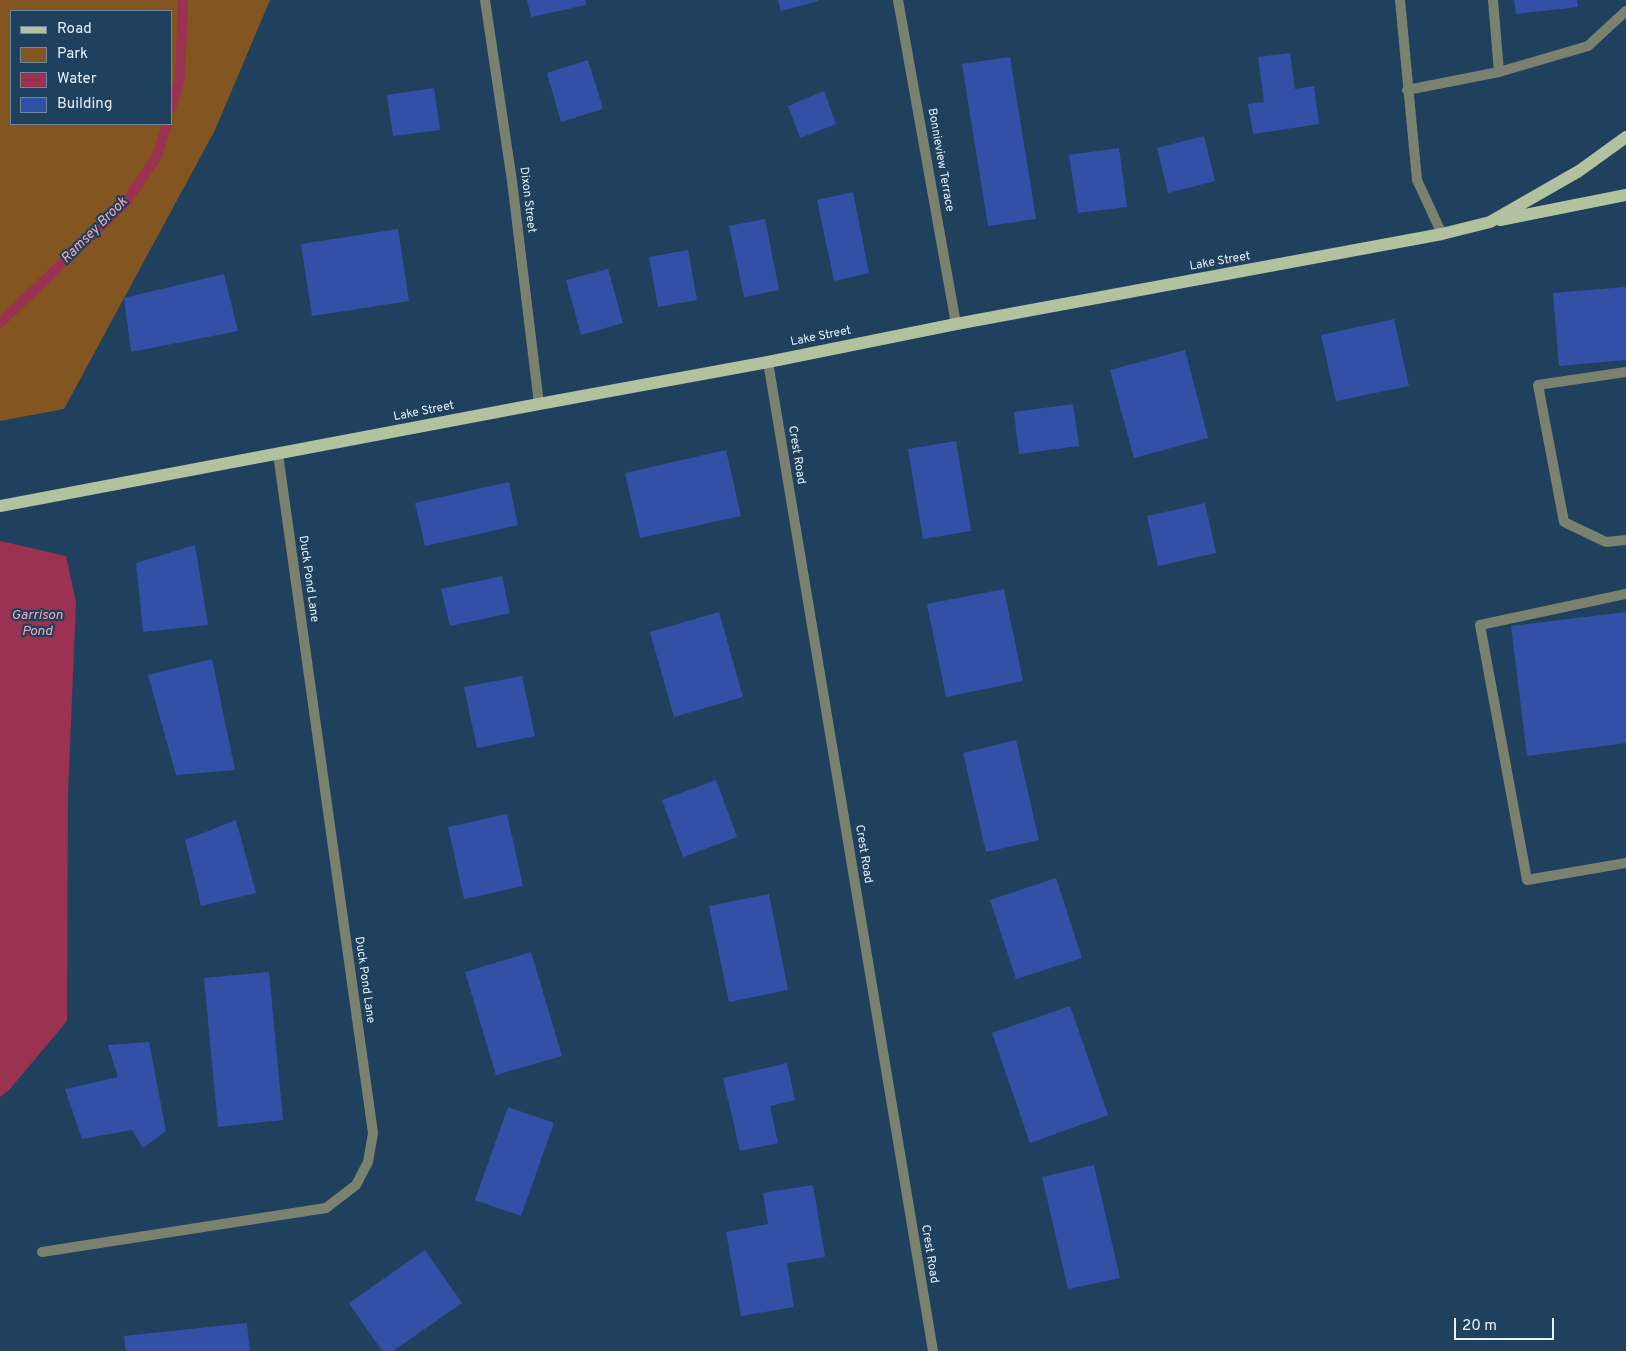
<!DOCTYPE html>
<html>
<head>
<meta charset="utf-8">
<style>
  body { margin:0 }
  #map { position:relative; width:1626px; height:1351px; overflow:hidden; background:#20415d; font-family:Overpass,sans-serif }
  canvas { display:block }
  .legend { position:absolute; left:10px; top:10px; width:162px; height:115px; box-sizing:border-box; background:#20415d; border:1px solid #6f889d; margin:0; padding:6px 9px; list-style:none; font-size:15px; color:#e6f2fc }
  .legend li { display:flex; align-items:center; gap:10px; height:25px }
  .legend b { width:25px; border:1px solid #6f889d }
  .scale { position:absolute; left:1454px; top:1318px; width:100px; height:22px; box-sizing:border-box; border:2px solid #e6f2fc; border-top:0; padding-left:6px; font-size:15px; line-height:18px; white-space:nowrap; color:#e6f2fc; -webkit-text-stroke:4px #20415d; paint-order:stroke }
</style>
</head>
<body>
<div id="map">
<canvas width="1626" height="1351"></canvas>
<ul class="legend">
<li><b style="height:6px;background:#b3c29e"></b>Road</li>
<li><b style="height:14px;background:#835520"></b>Park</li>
<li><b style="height:14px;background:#9b3252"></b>Water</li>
<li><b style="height:14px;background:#3251a6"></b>Building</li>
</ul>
<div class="scale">20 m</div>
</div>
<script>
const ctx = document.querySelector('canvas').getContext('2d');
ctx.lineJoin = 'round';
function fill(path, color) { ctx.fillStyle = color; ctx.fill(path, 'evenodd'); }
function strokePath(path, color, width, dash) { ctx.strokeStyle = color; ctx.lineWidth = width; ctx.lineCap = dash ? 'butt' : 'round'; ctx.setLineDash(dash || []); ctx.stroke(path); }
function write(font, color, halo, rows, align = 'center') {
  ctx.font = font + ' Overpass,sans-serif'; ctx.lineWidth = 4.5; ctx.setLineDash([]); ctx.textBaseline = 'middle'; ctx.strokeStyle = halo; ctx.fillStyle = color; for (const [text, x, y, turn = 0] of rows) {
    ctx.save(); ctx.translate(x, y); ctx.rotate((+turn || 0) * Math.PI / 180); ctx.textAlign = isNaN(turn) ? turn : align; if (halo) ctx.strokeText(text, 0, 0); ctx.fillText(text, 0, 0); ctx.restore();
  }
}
fill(new Path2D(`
  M0,0H270L215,130L64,409L0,421ZM11,11H171V124H11Z`), '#835520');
fill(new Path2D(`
  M0,541L66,556L76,602L68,793L67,1021L9,1090L0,1097Z`), '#9b3252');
strokePath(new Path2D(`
  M171,108L180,78L183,0
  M0,323L126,202L157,156L167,124`), '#9b3252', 10);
fill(new Path2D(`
  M527,0H585L586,5L531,17Z
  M778,0H818V1L781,11Z
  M1514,0H1577L1578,7L1516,14Z
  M1290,53L1295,89L1314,86L1319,124L1253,134L1248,104L1264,102L1258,57Z
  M1010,57L1036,219L988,226L962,64Z
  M588,60L603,109L561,122L547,73Z
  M434,88L440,130L393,136L387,95Z
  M824,91L836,124L800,138L788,106Z
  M1204,136L1215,181L1168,193L1157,148Z
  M1119,148L1127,207L1078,213L1069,155Z
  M853,192L869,273L834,281L817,200Z
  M765,219L779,290L744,297L729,226Z
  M398,229L409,301L312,316L301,244Z
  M688,250L697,300L658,307L649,257Z
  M608,269L623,323L581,335L566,280Z
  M224,274L238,331L131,352L124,298Z
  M1626,287V360L1559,366L1553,293Z
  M1394,319L1409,386L1336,401L1321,335Z
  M1185,350L1208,438L1134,458L1110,370Z
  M1073,404L1079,446L1019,454L1014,412Z
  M956,441L971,531L923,539L908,449Z
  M726,450L741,516L640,538L625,473Z
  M509,482L518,525L425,546L415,503Z
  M1205,503L1216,553L1158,566L1147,516Z
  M195,545L208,625L143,632L136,563Z
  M502,576L510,613L450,626L441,589Z
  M1004,589L1023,681L946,697L927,604Z
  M719,612L743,697L674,717L650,632Z
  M1626,612V743L1527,756L1511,626Z
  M212,659L235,770L176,775L148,675Z
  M522,676L535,736L477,748L464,687Z
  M1016,740L1039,840L986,852L963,753Z
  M716,780L737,837L683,857L662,800Z
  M507,814L523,886L464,899L448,827Z
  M236,820L256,893L201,906L185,840Z
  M1056,878L1082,958L1016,979L990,900Z
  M769,894L788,990L729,1002L709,906Z
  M531,952L562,1056L496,1075L465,972Z
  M269,972L283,1120L218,1127L204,978Z
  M1070,1006L1108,1115L1030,1143L992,1033Z
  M149,1042L166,1131L143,1148L132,1130L82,1139L65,1089L118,1077L108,1045Z
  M787,1063L795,1100L770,1106L778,1143L740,1151L723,1078Z
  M508,1107L554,1123L521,1216L475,1200Z
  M1094,1165L1120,1278L1068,1289L1042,1177Z
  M813,1185L825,1257L787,1263L794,1307L741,1316L726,1232L768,1224L763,1193Z
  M425,1250L462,1303L393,1351H382L349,1303Z
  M247,1323L250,1351H126L124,1336Z`), '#3251a6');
strokePath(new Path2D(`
  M1400,0L1417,180L1442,234
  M1493,0L1499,72
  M1407,90L1499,72L1588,46L1626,11
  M1626,372L1538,385L1564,522L1606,542L1626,540
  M1626,594L1480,625L1527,880L1626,863`), '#7a816f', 10);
strokePath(new Path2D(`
  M485,0L512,181L539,404
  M898,0L956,324
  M768,362L933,1351
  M42,1252L326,1208L356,1185L368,1162L373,1133L278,454`), '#7a816f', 10);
strokePath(new Path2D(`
  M1500,220L1626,195
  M0,506L539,404L768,362L956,324L1442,234L1490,222L1579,171L1626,137`), '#b3c29e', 12);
write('12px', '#e6f2fc', '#20415d', [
  ["Bonnieview Terrace",940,160,80],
  ["Dixon Street",527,200,83],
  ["Lake Street",1220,262,-10],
  ["Lake Street",821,337,-11],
  ["Lake Street",424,412,-11],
  ["Crest Road",796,455,81],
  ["Duck Pond Lane",308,579,82],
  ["Crest Road",863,854,81],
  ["Duck Pond Lane",364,980,82],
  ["Crest Road",929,1254,81]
]);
write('italic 14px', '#fba6b8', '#20415d', [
  ["Ramsey Brook",95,231,-45],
  ["Garrison",37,616],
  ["Pond",37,632]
]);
</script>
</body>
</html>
